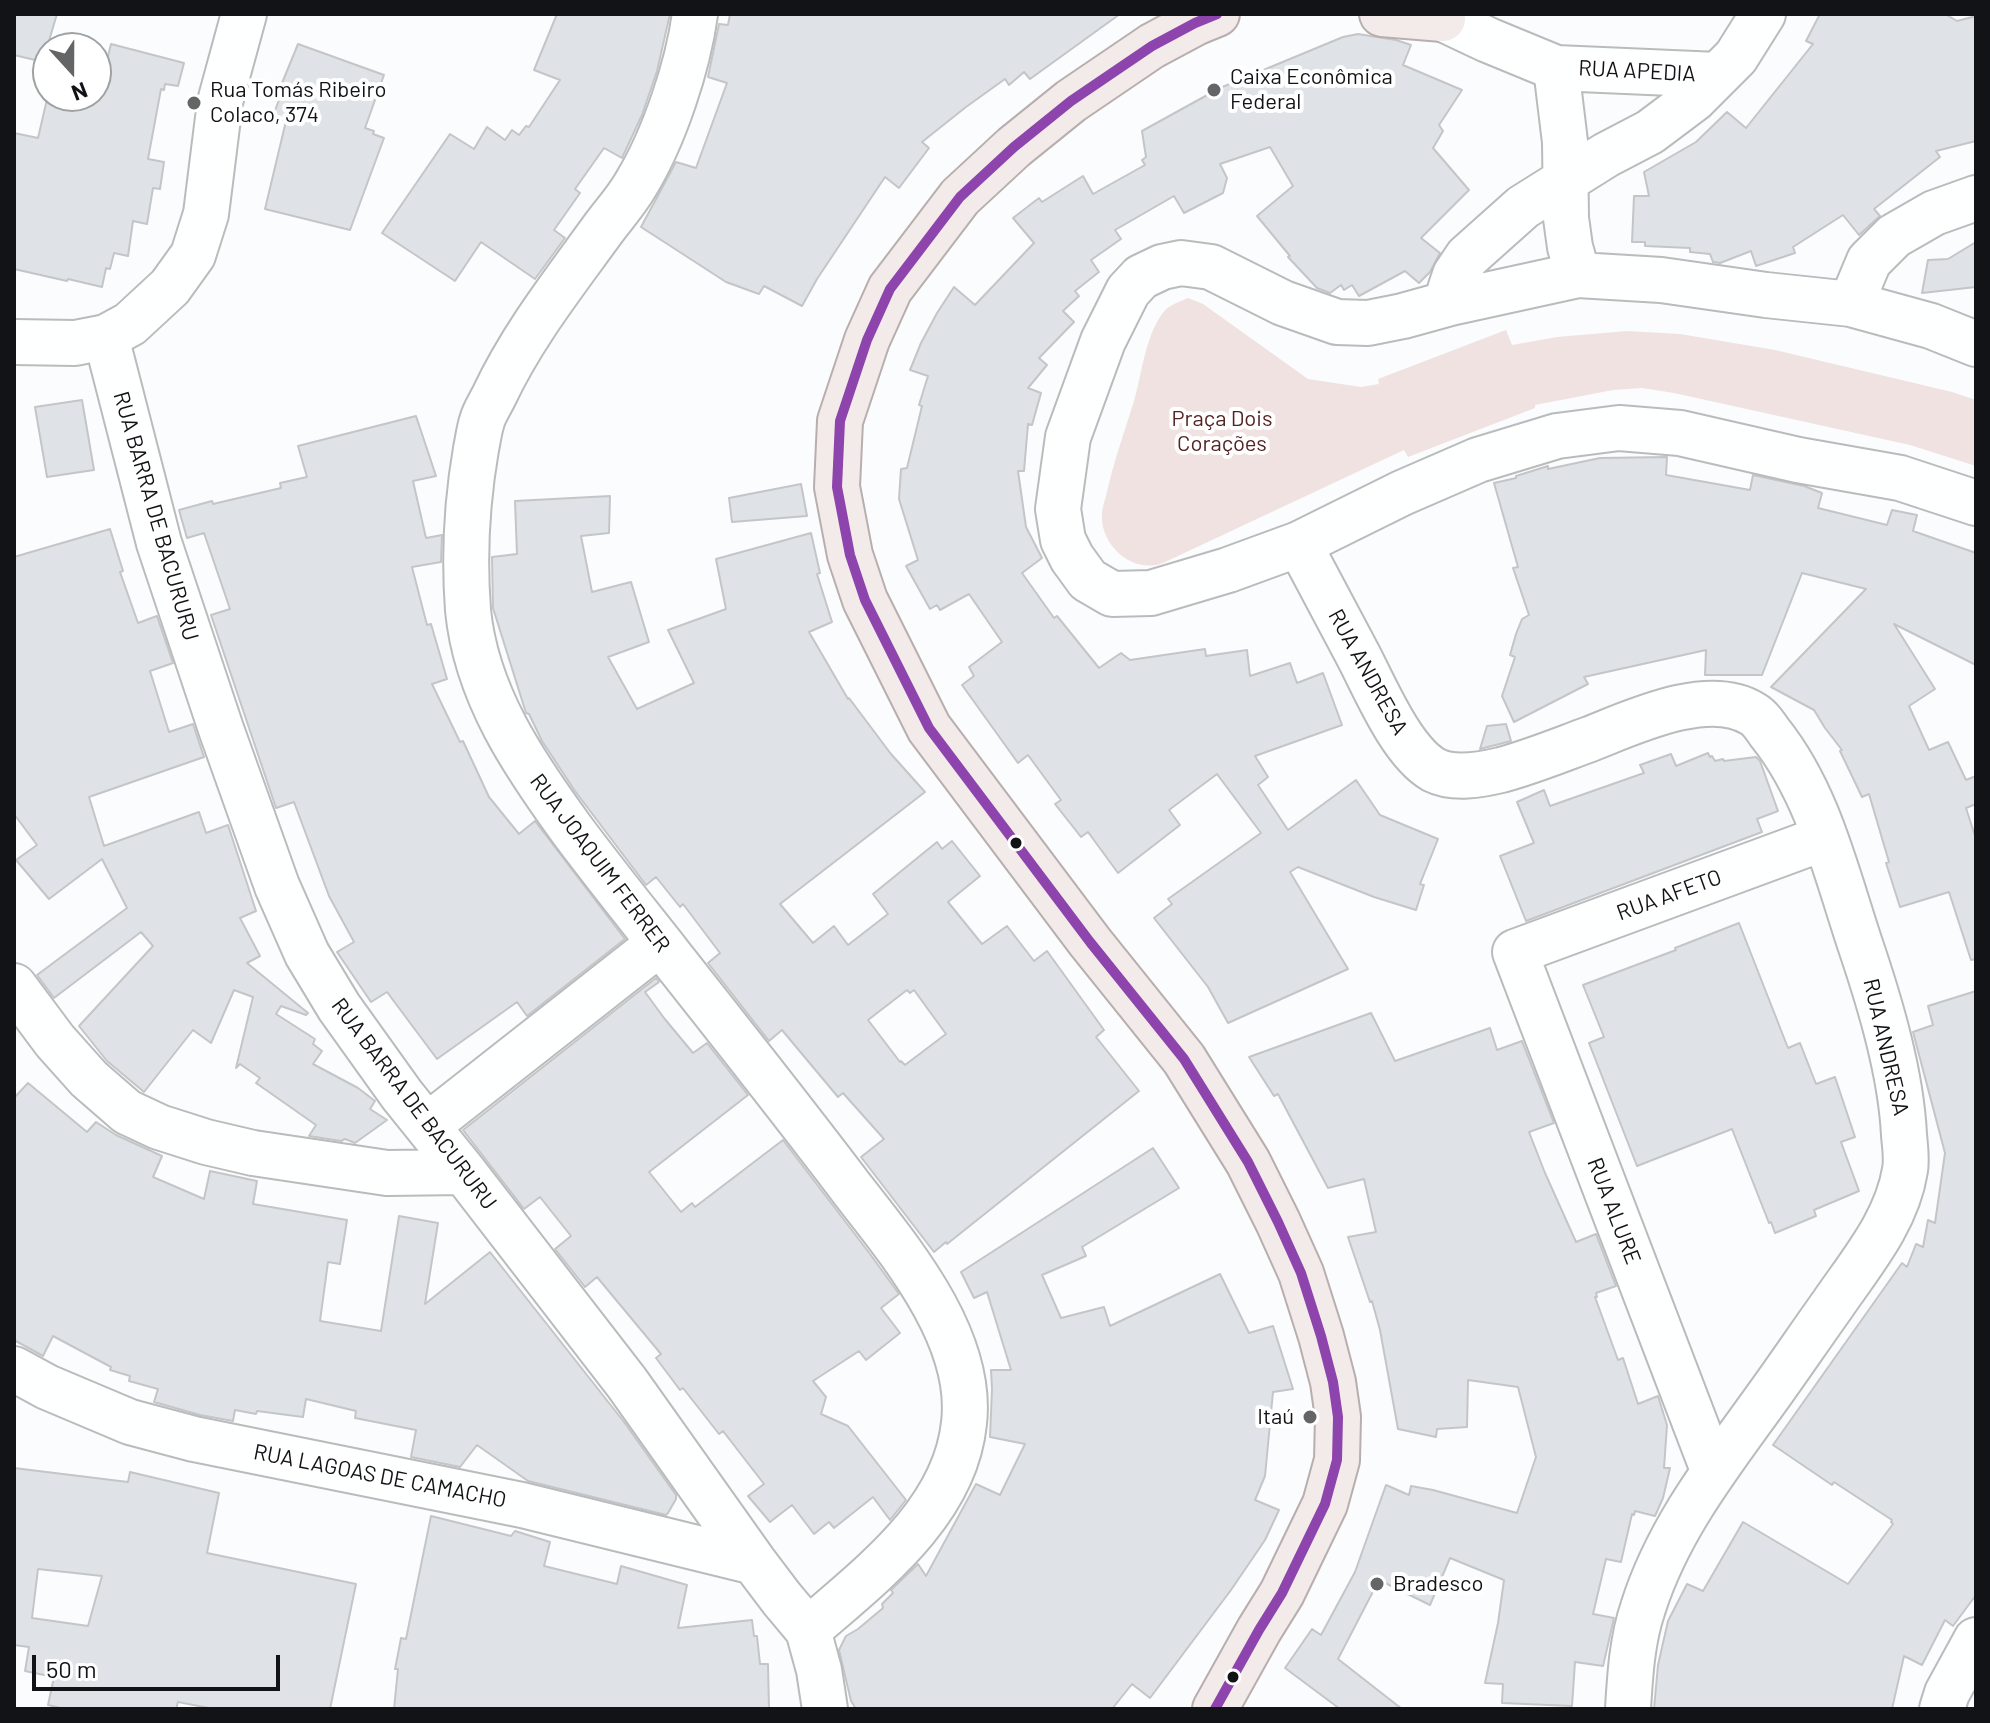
<!DOCTYPE html>
<html>
<head>
<meta charset="utf-8">
<style>
  body { margin:0 }
  #map { position:relative; width:1990px; height:1723px; overflow:hidden; background:#fbfcfd; font-family:Barlow,sans-serif }
  canvas { display:block }
  .frame { position:absolute; inset:0; border:16px solid #121316; pointer-events:none }
  .north { position:absolute; left:32px; top:32px; width:80px; height:80px; box-sizing:border-box; background:#fff; border:2px solid #a0a1a2; border-radius:50%; rotate:159deg; font-size:22px; font-weight:700; line-height:32px; text-align:center; color:#121316 }
  .north::after { content:''; display:block; margin:auto; width:28px; height:36px; background:#646567; clip-path:polygon(50% 0,100% 100%,50% 72%,0 100%) }
  .scale { position:absolute; left:32px; top:1655px; width:248px; height:36px; box-sizing:border-box; border:4px solid #121316; border-top:0; padding-left:10px; font-size:24px; line-height:28px; white-space:nowrap; color:#121316; -webkit-text-stroke:6px #fff; paint-order:stroke }
</style>
</head>
<body>
<div id="map">
<canvas width="1990" height="1723"></canvas>
<div class="frame"></div>
<div class="north">N</div>
<div class="scale">50 m</div>
</div>
<script>
const ctx = document.querySelector('canvas').getContext('2d');
ctx.lineJoin = 'round';
function fill(path, color) { ctx.fillStyle = color; ctx.fill(path, 'evenodd'); }
function strokePath(path, color, width, dash) { ctx.strokeStyle = color; ctx.lineWidth = width; ctx.lineCap = dash ? 'butt' : 'round'; ctx.setLineDash(dash || []); ctx.stroke(path); }
function write(font, color, halo, rows, align = 'center') {
  ctx.font = font + ' Barlow,sans-serif'; ctx.lineWidth = 8; ctx.setLineDash([]); ctx.textBaseline = 'middle'; ctx.strokeStyle = halo; ctx.fillStyle = color; for (const [text, x, y, turn = 0] of rows) {
    ctx.save(); ctx.translate(x, y); ctx.rotate((+turn || 0) * Math.PI / 180); ctx.textAlign = isNaN(turn) ? turn : align; if (halo) ctx.strokeText(text, 0, 0); ctx.fillText(text, 0, 0); ctx.restore();
  }
}
fill(new Path2D(`
  M1188,298L1203,304L1308,379L1361,387L1379,384L1378,379L1506,330L1512,345L1557,337L1627,331L1680,334L1775,350L1952,392L1976,400V466L1910,445L1674,393L1642,388L1613,390L1535,405V408L1408,457L1404,450L1163,563C1134,574 1104,548 1102,520C1101,512 1104,503 1106,496C1113,464 1124,433 1134,401C1142,373 1145,338 1162,314C1168,305 1179,302 1188,298Z`), '#efe2e1');
const building = new Path2D(`
  M14,14H57L48,44V63L14,55Z
  M557,14H670L657,71L642,115L622,158L604,148L575,189L580,193L554,230L565,238L535,279L481,242L455,281L382,233L450,134L474,149L487,127L505,140L512,130L519,135L526,126L529,127L560,80L534,70Z
  M730,14H1120L1030,79L1024,72L1009,85L1005,79L966,107L922,142L929,148L899,188L885,177L817,279L802,306L764,286L759,294L726,282L641,227L676,162L696,168L727,83L708,77L719,24L728,25Z
  M1820,14H1945L1957,21L1976,16V141L1936,151L1940,157L1874,209L1880,216L1859,235L1843,215L1793,247L1795,253L1756,266L1751,251L1720,263L1713,262L1710,254L1690,252V248L1645,246V242H1632L1634,196H1649L1644,172L1696,142L1727,112L1746,128L1813,44L1806,41Z
  M1358,34L1396,40L1411,45L1403,65L1462,90L1439,125L1443,131L1433,148L1469,190L1421,238L1440,253L1430,272L1419,283L1405,271L1359,296L1352,285L1344,290L1341,285L1330,293L1317,288L1288,257L1290,256L1257,216L1293,186L1270,147L1220,164L1227,178L1223,193L1184,213L1174,196L1115,230L1121,239L1091,260L1099,272L1075,291L1079,296L1063,311L1074,322L1039,358L1047,365L1028,388L1041,393L1032,425L1028,424L1024,471H1018L1026,527L1042,558L1022,573L1054,618L1057,616L1099,668L1121,653L1130,660L1205,649L1206,656L1247,650L1250,676L1290,663L1297,683L1323,673L1342,725L1255,756L1268,777L1258,785L1288,830L1356,780L1380,815L1438,839L1420,884L1424,885L1416,910L1374,897L1298,867L1290,872L1348,969L1228,1023L1208,987L1154,918L1172,904L1168,899L1261,833L1217,774L1169,810L1180,825L1118,873L1088,832L1081,837L1055,804L1061,800L1028,755L1018,763L962,685L974,676L969,667L1002,642L969,594L940,610L937,605L930,609L906,566L918,560L899,499L901,469L907,468L922,406L919,405L928,376L910,370L921,343L937,313L954,287L975,305L1034,243L1013,218L1039,198L1042,202L1083,176L1093,194L1145,165L1142,160L1146,157L1142,131L1220,88L1343,37Z
  M111,44L184,63L178,86L165,84L164,90L161,89L148,159L164,162L160,189L153,188L147,224L133,221L128,256L114,253L110,269L106,268L102,287L68,279L67,281L14,269V133L38,138L48,95L96,96V92L99,93Z
  M298,44L384,75L365,128L374,131L373,134L384,138L350,230L265,209L286,121L273,116L283,89L280,88Z
  M1976,242V287L1922,293L1928,260L1948,259Z
  M82,400L94,470L47,477L35,407Z
  M416,416L436,476L413,481L426,538L442,535L441,562L412,567L427,625L431,624L447,679L432,684L460,742L463,741L489,797L519,834L535,821L625,939L527,1016L517,1002L437,1059L387,992L371,1002L337,952L354,942L329,896L294,802L276,808L211,615L230,609L204,533L187,538L179,510L212,501L213,504L281,488L280,483L307,477L298,446Z
  M1667,457L1666,475L1750,490L1753,475L1804,486L1822,493L1818,508L1887,525L1892,510L1917,515L1913,531L1976,553V665L1894,624L1935,689L1909,706L1929,750L1948,742L1966,780L1976,776V804L1966,808L1976,839V959L1971,960L1949,892L1900,907L1886,863L1889,862L1869,794L1862,797L1840,751L1842,750L1825,728L1814,710L1771,687L1866,589L1802,573L1762,675H1705L1706,650L1584,677L1588,684L1514,722L1502,696L1515,657L1510,655L1516,634L1522,619L1529,615L1513,568L1518,567L1494,483L1516,478V476L1548,466V469L1600,458Z
  M801,484L807,516L732,522L729,498Z
  M610,496L609,533L581,536L592,592L631,582L649,642L608,657L637,709L694,683L668,630L726,609L716,559L811,533L820,573L817,574L832,622L809,632L848,699L849,698L891,754L925,792L780,904L813,943L834,926L848,945L888,914L873,894L937,842L942,849L952,841L980,876L948,902L982,944L1007,926L1034,961L1047,951L1104,1030L1096,1037L1139,1091L947,1244L946,1242L934,1252L861,1157L884,1139L843,1093L838,1097L782,1030L769,1041L708,963L720,953L683,904L680,907L656,877L646,885L575,791L542,741L529,714L526,713L493,608L492,557L517,554L515,501ZM907,990L910,993L914,990L946,1034L905,1065L901,1061L900,1062L868,1020Z
  M110,529L123,571L120,572L138,623L157,616L173,663L150,671L169,732L193,724L204,757L89,797L104,846L199,812L206,833L228,825L256,911L240,918L260,956L247,963L308,1013L306,1015L281,1006L276,1014L315,1039L313,1044L322,1051L313,1064L358,1088L375,1101L370,1109L387,1120L355,1143L345,1139L341,1141L309,1136L316,1125L256,1083L260,1078L240,1064L236,1068L253,997L234,990L211,1043L193,1030L144,1092L107,1061L79,1026L153,946L141,932L54,998L37,975L127,908L102,859L49,899L16,860L37,845L14,814V557Z
  M1506,724L1511,741L1480,749L1487,726Z
  M1708,753L1710,757L1712,756L1715,761L1723,759L1724,761L1756,757L1760,761L1778,811L1757,819L1762,832L1526,921L1500,856L1534,843L1517,802L1544,790L1550,806L1644,773L1640,765L1671,754L1676,766Z
  M1739,923L1788,1048L1800,1043L1816,1084L1835,1077L1855,1137L1841,1142L1859,1191L1814,1210L1816,1216L1775,1233L1771,1222L1769,1223L1732,1129L1637,1166L1589,1043L1604,1037L1583,985L1676,950L1675,948Z
  M656,978L659,982L645,992L664,1018L693,1053L707,1043L748,1095L649,1172L681,1212L692,1203L695,1207L783,1140L870,1254L899,1294L881,1308L900,1333L866,1360L859,1351L813,1381L826,1397L821,1414L848,1426L906,1500L890,1520L873,1497L834,1528L829,1522L814,1534L792,1505L770,1522L748,1496L764,1484L723,1431L719,1434L683,1388L680,1390L656,1358L661,1354L597,1277L585,1287L555,1249L571,1236L540,1197L524,1209L463,1130Z
  M1976,991V1595L1953,1626L1945,1620L1922,1665L1904,1656L1892,1709H1654L1658,1665L1668,1621L1687,1584L1703,1591L1743,1522L1848,1584L1893,1524L1891,1522L1892,1520L1834,1482L1832,1485L1773,1445L1902,1263L1907,1267L1916,1244L1923,1247L1928,1220L1935,1223L1945,1153L1913,1032L1933,1025L1928,1006Z
  M1371,1013L1395,1061L1490,1028L1497,1050L1522,1041L1554,1123L1529,1132L1545,1173L1576,1242L1596,1234L1616,1286L1596,1293L1597,1297H1595L1618,1360L1623,1358L1638,1404L1658,1396L1667,1425L1664,1468H1670L1663,1498L1655,1516L1635,1511L1634,1515L1632,1514L1621,1562L1606,1559L1593,1614L1614,1618L1609,1640L1603,1666L1575,1662L1572,1706L1502,1703L1503,1684L1485,1683L1498,1623L1504,1580L1450,1558L1430,1605L1379,1580L1338,1659L1402,1709H1340L1285,1668L1312,1629L1321,1635L1355,1572L1386,1485L1409,1495L1411,1486L1433,1490L1517,1513L1536,1457L1518,1387L1468,1380L1467,1427L1437,1429L1436,1437L1398,1429L1380,1330L1372,1301L1370,1302L1348,1237L1376,1232L1364,1179L1328,1188L1278,1094L1274,1096L1249,1057Z
  M28,1083L87,1132L96,1122L116,1135L162,1156L153,1177L204,1199L210,1171L257,1181L253,1204L347,1220L340,1264L328,1262L320,1321L381,1331L399,1216L438,1223L425,1304L490,1252L624,1422L676,1495V1499L668,1513L666,1515L528,1481L477,1445L460,1467L411,1457L416,1430L355,1418L356,1411L306,1399L303,1417L257,1411L256,1414L235,1410L233,1421L200,1415L154,1402L158,1389L129,1381L130,1376L110,1370L111,1367L53,1336L43,1356L14,1340V1098Z
  M1153,1148L1179,1188L1082,1247L1086,1256L1042,1275L1061,1318L1104,1307L1110,1326L1220,1274L1249,1333L1273,1326L1293,1389L1273,1392L1265,1476L1255,1500L1279,1510L1265,1540L1231,1590L1150,1698L1132,1684L1112,1709H856L851,1701L839,1650L846,1636L858,1629L883,1608L882,1604L893,1593L891,1590L918,1564L926,1576L976,1484L1000,1495L1025,1444L990,1437L992,1389L991,1370H1011L987,1292L974,1298L961,1272Z
  M14,1468L128,1482L130,1472L219,1493L207,1553L356,1584L330,1709H214L178,1702L176,1709H65L48,1705L54,1677L25,1671L29,1647L14,1645ZM38,1569L102,1576L88,1626L32,1618Z
  M431,1516L511,1536L515,1531L550,1542L544,1566L617,1584L621,1566L687,1585L678,1628L752,1620L754,1636H757L760,1664H768L769,1709H394L398,1669H395L398,1654L401,1638L406,1639Z`);
fill(building, '#dfe3e8');
strokePath(building, '#c4c5c7', 2);
const minor = new Path2D(`
  M695,14C688,66 664,138 636,184C627,200 614,214 603,229C564,283 522,336 494,396C490,404 484,413 482,421C479,430 478,440 476,449C467,501 464,557 468,610C476,694 524,764 572,830C604,873 638,915 671,957C732,1034 793,1111 852,1189C901,1252 974,1338 964,1423C955,1513 871,1575 808,1630
  M1433,14L1488,40L1556,68L1718,75
  M1763,14L1736,57L1694,99L1650,132L1606,155L1523,207L1467,257L1455,275L1450,290V303L1403,316L1368,323L1337,322L1283,303L1211,267L1181,263L1162,267L1141,277L1128,291L1103,341L1068,437L1058,509L1063,540L1072,558L1088,580L1112,594L1151,593L1228,570L1299,544L1402,493L1478,460L1557,436L1619,428L1680,433L1798,460L1900,478L1976,503
  M1556,68L1565,142L1566,218L1570,247L1578,275
  M1450,303L1578,275L1661,280L1766,295L1851,304L1931,326L1976,344
  M1851,304L1869,261L1894,236L1934,213L1976,198
  M106,337L159,543L221,729L277,886L307,954L339,1007L402,1095L464,1172L627,1383L754,1562L782,1599L808,1630L819,1670L825,1709
  M14,342L75,343L106,337L130,324L170,287L193,255L206,214L220,102L244,14
  M1299,544C1319,581 1339,619 1359,657C1376,690 1402,752 1434,770C1454,780 1480,775 1501,770C1531,762 1560,750 1590,739C1633,722 1709,686 1753,714C1760,718 1765,726 1770,733C1818,793 1836,872 1860,944C1880,1003 1901,1073 1904,1135C1905,1146 1907,1159 1905,1170C1897,1221 1861,1263 1833,1304C1813,1332 1794,1360 1774,1388C1725,1457 1669,1525 1643,1608C1632,1640 1630,1676 1628,1709
  M14,986L55,1041L89,1079L127,1112L159,1127L206,1142L253,1153L387,1173L464,1172
  M427,1126L660,943
  M14,1369L47,1387L130,1422L194,1439L522,1505L754,1562
  M1713,1470L1515,952L1824,838
  M1942,1709L1947,1693L1976,1640`);
const major = new Path2D(`
  M1382,14L1443,19
  M1215,1709L1259,1630L1282,1593L1325,1504L1337,1460L1338,1417L1333,1382L1321,1336L1301,1273L1278,1222L1248,1162L1184,1059L1090,942L929,728L865,600L850,555L837,487L840,421L867,340L890,289L960,197L1014,147L1071,101L1152,46L1195,23L1217,14`);
strokePath(minor, '#b9bbbc', 48);
strokePath(major, '#b8aeae', 48);
strokePath(minor, '#feffff', 44);
strokePath(major, '#f2ebea', 44);
strokePath(new Path2D(`
  M1215,1709L1259,1630L1282,1593L1325,1504L1337,1460L1338,1417L1333,1382L1321,1336L1301,1273L1278,1222L1248,1162L1184,1059L1090,942L929,728L865,600L850,555L837,487L840,421L867,340L890,289L960,197L1014,147L1071,101L1152,46L1195,23L1217,14`), '#8e44ad', 10);
for (const [x, y, r, color] of [
  [1214,90,8,"#646567"],
  [194,103,8,"#646567"],
  [1016,843,7,"#121316"],
  [1310,1417,8,"#646567"],
  [1377,1584,8,"#646567"],
  [1233,1677,7,"#121316"]
]) { const dot = new Path2D(); dot.arc(x, y, r, 0, 2 * Math.PI); ctx.fillStyle = color; ctx.fill(dot); strokePath(dot, '#fff', 3); }
write('22px', '#121316', '#fff', [
  ["RUA APEDIA",1637,71,3],
  ["RUA BARRA DE BACURURU",156,516,74],
  ["RUA ANDRESA",1368,672,61],
  ["RUA JOAQUIM FERRER",600,863,53],
  ["RUA AFETO",1669,895,-20],
  ["RUA ANDRESA",1886,1047,77],
  ["RUA BARRA DE BACURURU",414,1104,53],
  ["RUA ALURE",1614,1211,69],
  ["RUA LAGOAS DE CAMACHO",380,1476,11]
]);
write('22px', '#121316', '#fff', [
  ["Caixa Econômica",1230,77],
  ["Federal",1230,102],
  ["Rua Tomás Ribeiro",210,90],
  ["Colaco, 374",210,115],
  ["Itaú",1294,1417,"right"],
  ["Bradesco",1393,1584]
], 'left');
write('22px', '#542322', '#fff', [
  ["Praça Dois",1222,419],
  ["Corações",1222,444]
]);
</script>
</body>
</html>
